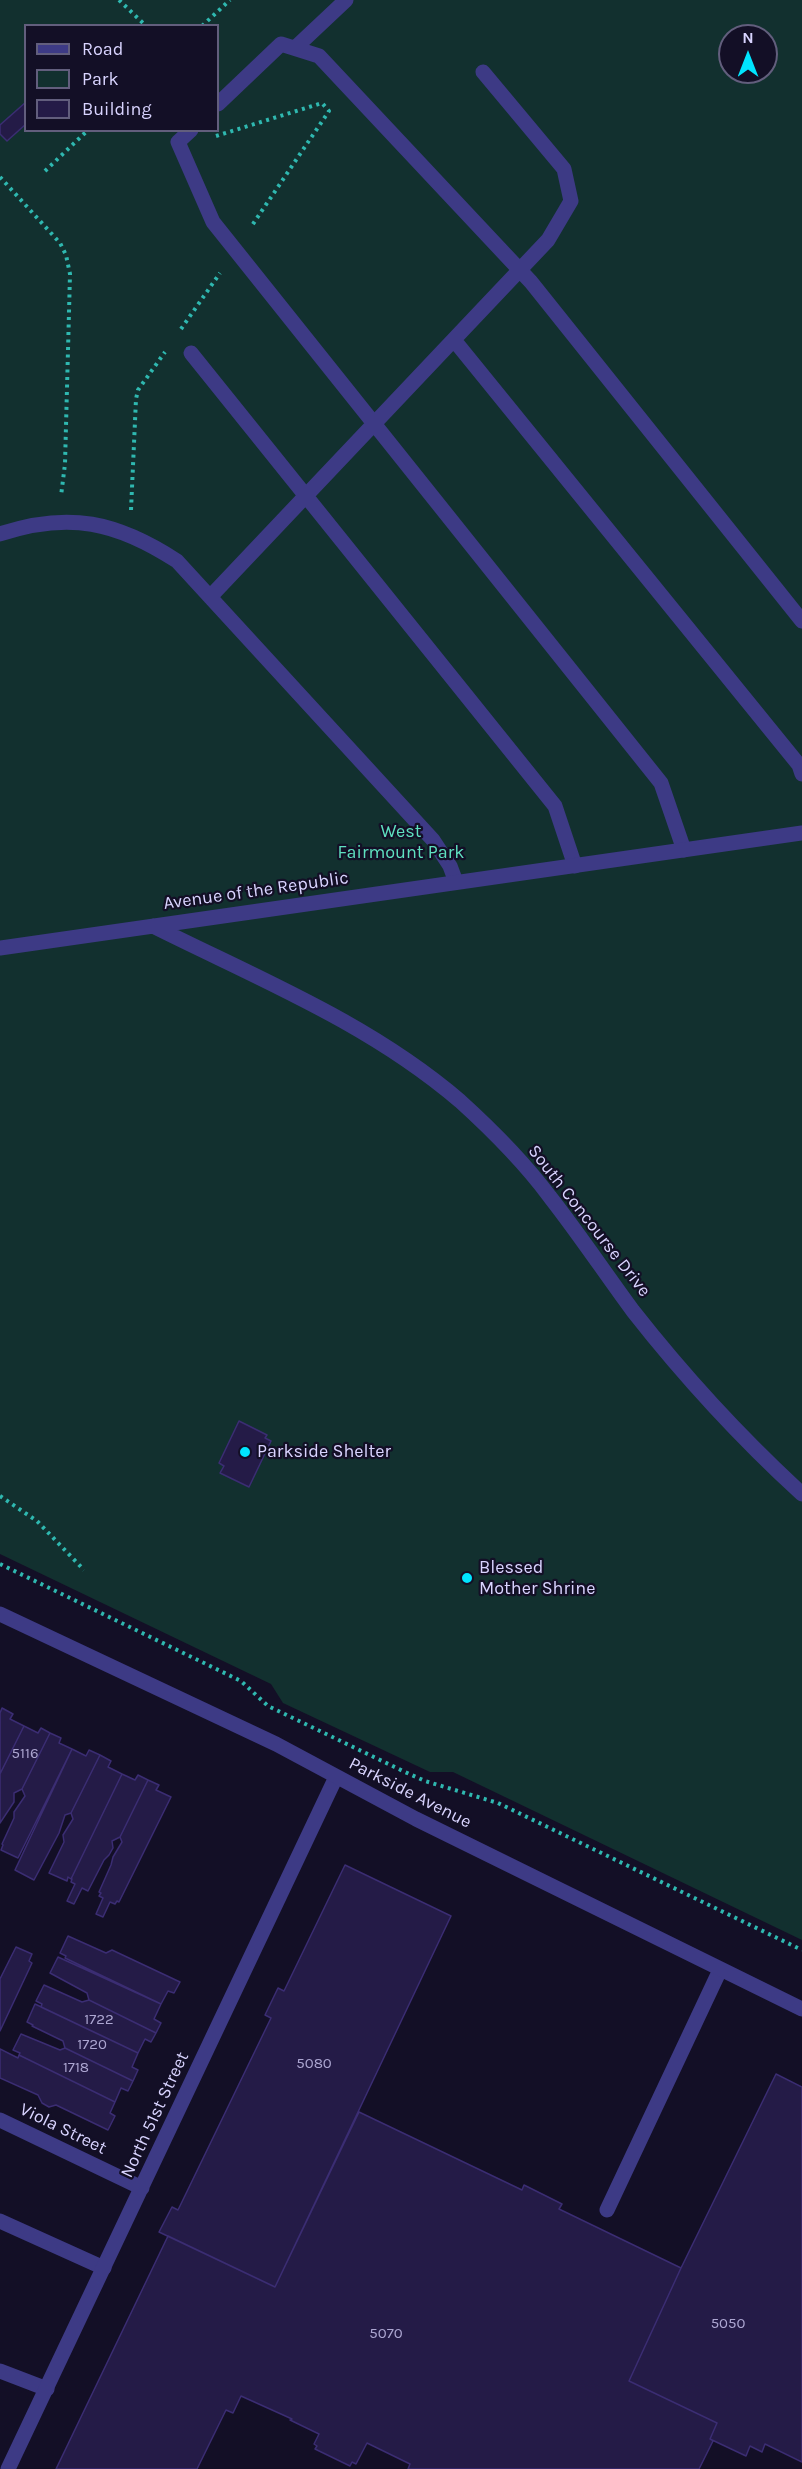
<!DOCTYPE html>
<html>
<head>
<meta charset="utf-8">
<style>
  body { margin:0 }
  #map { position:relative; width:802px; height:2469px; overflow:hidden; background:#130f26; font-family:Karla,sans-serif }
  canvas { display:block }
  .legend { position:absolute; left:24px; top:24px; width:195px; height:108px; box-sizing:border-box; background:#130f26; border:2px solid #625e7d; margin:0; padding:8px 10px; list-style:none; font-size:18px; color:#d9d4ff }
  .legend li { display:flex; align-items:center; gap:12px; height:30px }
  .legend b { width:30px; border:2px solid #625e7d }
  .north { position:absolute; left:718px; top:24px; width:60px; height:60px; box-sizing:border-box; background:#130f26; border:2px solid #625e7d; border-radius:50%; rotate:0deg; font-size:16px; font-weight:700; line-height:24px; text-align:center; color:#d9d4ff }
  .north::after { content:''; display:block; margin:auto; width:21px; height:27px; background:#00e5ff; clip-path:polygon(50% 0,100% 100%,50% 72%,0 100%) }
</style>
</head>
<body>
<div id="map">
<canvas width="802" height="2469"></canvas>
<ul class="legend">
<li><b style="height:8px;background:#3d3a85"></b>Road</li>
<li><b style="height:16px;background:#12302f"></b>Park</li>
<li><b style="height:16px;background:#241b47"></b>Building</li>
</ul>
<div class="north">N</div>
</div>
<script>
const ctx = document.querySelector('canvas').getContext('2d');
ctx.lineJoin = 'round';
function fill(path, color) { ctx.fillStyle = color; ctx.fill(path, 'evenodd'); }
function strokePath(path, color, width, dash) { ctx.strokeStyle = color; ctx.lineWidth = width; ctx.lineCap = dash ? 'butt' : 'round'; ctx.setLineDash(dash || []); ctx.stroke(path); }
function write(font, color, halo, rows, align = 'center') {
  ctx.font = font + ' Karla,sans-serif'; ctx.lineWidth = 4.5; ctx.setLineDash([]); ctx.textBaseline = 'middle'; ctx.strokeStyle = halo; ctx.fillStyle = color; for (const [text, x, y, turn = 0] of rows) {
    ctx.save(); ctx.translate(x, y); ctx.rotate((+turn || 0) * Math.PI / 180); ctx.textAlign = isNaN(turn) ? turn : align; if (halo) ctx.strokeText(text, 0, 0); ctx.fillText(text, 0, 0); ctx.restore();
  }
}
fill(new Path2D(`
  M0,0H802V1940L453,1772H430L283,1703L271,1684L0,1554ZM26,26H218V130H26ZM730,36H766V72H730Z`), '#12302f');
const building = new Path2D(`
  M26,102V124L7,141L0,134V125Z
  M239,1421L267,1435L265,1438L271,1441L249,1487L220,1473L224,1466L219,1463Z
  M2,1708L13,1714L10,1719L24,1726L0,1774V1713Z
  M24,1726L38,1733L41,1728L50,1733L22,1789L14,1793V1802L0,1823V1774Z
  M50,1733L61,1738L59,1743L72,1749L18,1858L1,1850L3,1845L2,1844L14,1818V1812L25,1796L22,1789Z
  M72,1749L86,1756L89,1750L100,1755L71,1813L65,1815L59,1833L34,1880L15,1870Z
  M100,1755L111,1761L108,1767L122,1774L71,1879L68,1877L67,1881L49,1873L64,1842L63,1835L73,1819L71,1813Z
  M122,1774L135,1780L138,1775L148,1780L120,1837L112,1841L113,1848L109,1855L104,1860L88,1891L82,1888L74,1904L67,1901L75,1884L71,1882L72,1879H71Z
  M148,1780L159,1785L156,1790L171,1797L119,1902L117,1901L115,1904L110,1902L103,1917L96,1914L103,1898L99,1896L101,1893L99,1892L111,1865L113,1857L122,1842L120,1837Z
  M345,1865L451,1916L275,2287L159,2232L172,2207L178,2210L271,2018L265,2015L278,1988L284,1991Z
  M68,1936L106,1953L112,1950L180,1982L174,1993L168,1991L161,2004L65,1958L66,1956L60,1953Z
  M16,1947L32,1954L29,1961L32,1963L0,2031V1979Z
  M58,1957L161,2004L154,2019L161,2023L156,2033L89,2000L87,1993L50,1973Z
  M44,1985L82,2002L89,2000L156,2033L151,2042L145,2039L138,2053L41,2007L42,2004L36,2001Z
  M35,2004L138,2053L132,2067L138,2070L133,2081L65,2048L63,2041L32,2026L33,2025L27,2022Z
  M21,2034L60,2050L65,2048L133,2081L128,2091L121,2088L115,2102L19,2055L20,2053L13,2050Z
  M0,2049L18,2058L19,2055L115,2102L110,2113L115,2116L108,2130L56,2105L49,2107L42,2103L38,2095L0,2078Z
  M776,2074L802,2087V2462L765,2444L762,2452L750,2446L746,2456L710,2439L717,2423L629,2381L681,2268Z
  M359,2112L522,2190L524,2185L562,2204L559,2209L681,2268L629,2381L717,2423L710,2439L713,2441L699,2469H408L410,2464L367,2443L356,2464L352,2462L350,2466L315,2449L317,2446L314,2444L319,2434L290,2420L292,2419L241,2396L233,2413L226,2410L197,2469H56L168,2236L275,2287Z`);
fill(building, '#241b47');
strokePath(building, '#3b2d73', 1.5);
strokePath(new Path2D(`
  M119,0L146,26
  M202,26L230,0
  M216,136L322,103L329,111L251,227
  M45,171L88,130
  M0,177L60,243L66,255L70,274L65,464L61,496
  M181,329L220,273
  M131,510L136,399L138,390L165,352
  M0,1496L37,1521L84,1570
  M0,1564L241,1681L268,1706L405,1772L425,1781L498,1803L802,1950`), '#2fb8b0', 4, [3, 4.5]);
strokePath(new Path2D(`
  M295,48L346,0
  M218,104L281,44L319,56L531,282L802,621
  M191,130L178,142L213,222L661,783L684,850
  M454,340L799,765L802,774
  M191,353L555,806L575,866
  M0,534C69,511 117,522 177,561L433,840L450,866L456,882
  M210,597L548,240L571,201L564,169L483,72
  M607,2210L720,1970
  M0,2221L104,2268
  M0,2371L47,2389`), '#3d3a85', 15);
strokePath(new Path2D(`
  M0,2120L142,2188
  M8,2469L336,1777`), '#3d3a85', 15);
strokePath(new Path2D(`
  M153,926C259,979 369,1023 460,1101C492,1130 524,1162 550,1197C579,1234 605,1273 633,1311C684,1376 741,1438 802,1494
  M0,948L802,833
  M0,1614L276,1744L416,1819L802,2009`), '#3d3a85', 15);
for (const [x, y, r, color] of [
  [245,1452,6,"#00e5ff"],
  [467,1578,6,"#00e5ff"]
]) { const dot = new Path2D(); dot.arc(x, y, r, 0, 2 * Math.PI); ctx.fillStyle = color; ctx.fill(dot); strokePath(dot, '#130f26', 2); }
write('15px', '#aca6d1', null, [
  ["5116",25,1754],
  ["1722",99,2020],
  ["1720",92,2045],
  ["5080",314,2064],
  ["1718",76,2068],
  ["5050",728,2324],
  ["5070",386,2334]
]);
write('18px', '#5fe0c0', '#130f26', [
  ["West",401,832],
  ["Fairmount Park",401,853]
]);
write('18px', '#d9d4ff', '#130f26', [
  ["Avenue of the Republic",256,891,-8],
  ["South Concourse Drive",589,1221,52],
  ["Parkside Avenue",410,1793,27],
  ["North 51st Street",155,2115,-65],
  ["Viola Street",63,2129,26]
]);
write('18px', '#d9d4ff', '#130f26', [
  ["Parkside Shelter",257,1452],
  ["Blessed",479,1568],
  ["Mother Shrine",479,1589]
], 'left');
</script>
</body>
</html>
